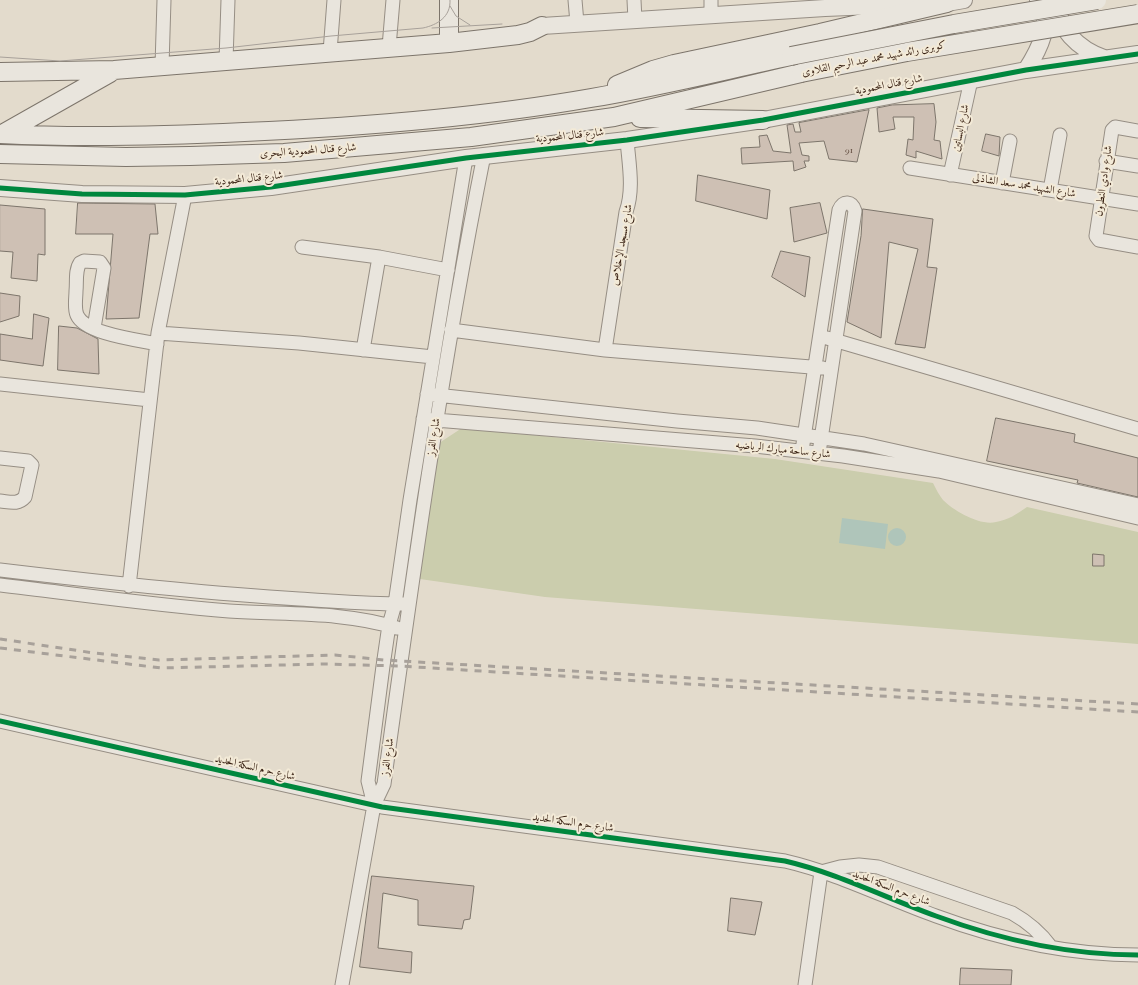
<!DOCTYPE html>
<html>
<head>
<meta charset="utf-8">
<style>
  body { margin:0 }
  canvas { display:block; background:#e3dbcc }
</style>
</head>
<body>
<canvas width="1138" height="985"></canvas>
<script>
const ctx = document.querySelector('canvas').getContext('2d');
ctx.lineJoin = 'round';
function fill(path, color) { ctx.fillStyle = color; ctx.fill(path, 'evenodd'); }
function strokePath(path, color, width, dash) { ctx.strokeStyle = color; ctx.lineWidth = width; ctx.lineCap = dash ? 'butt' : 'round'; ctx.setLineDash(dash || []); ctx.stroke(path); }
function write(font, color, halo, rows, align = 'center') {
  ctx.font = font + ' "IM FELL French Canon",Amiri,serif'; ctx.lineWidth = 4; ctx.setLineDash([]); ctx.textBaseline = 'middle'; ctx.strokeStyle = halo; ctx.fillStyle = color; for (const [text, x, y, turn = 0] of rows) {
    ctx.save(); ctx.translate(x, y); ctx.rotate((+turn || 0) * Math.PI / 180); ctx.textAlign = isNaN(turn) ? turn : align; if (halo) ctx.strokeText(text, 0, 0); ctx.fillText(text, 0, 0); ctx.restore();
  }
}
fill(new Path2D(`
  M462,428L775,459L933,483C936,489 939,495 943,500C954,511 980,526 996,522C1008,520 1017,514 1027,507L1138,532V644L545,597L413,578L430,449Z`), '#cbcdad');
fill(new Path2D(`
  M842,518L888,524L885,549L839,543Z
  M888 537a9 9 0 1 1 18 0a9 9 0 1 1-18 0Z`), '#afc5ba');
const building = new Path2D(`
  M934,104L936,122L934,140L940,141L942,159L916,151V158L906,155L908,139L913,140L914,117H893L895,129L879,132L877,108L892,105Z
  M869,110L857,162L829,159L824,141L799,143L802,155L809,156V161H804L806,167L794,171L793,161L742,164L741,148L760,147L759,136L767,135L773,151L791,153L787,125L793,124L795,132H801L799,123Z
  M986,134L1000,137L999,156L982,151Z
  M698,175L770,190L767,219L696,201Z
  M78,203L155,204L158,234H150L139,318L106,319L113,234H76Z
  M820,203L827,233L794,242L790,208Z
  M0,205L45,209V255L38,254L37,281L11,278L13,252L0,251Z
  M863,209L933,219L927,267L937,268L925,348L895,344L918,249L889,242L881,338L847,322L861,236Z
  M781,251L810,257L805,297L772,277Z
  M0,293L20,296L19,316L0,322Z
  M34,314L49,318L43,366L0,360V334L32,339Z
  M59,326L77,328L98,339L99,374L58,370Z
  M996,418L1075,434L1074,442L1138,458V497L1077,483L1078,480L987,461Z
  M1093,554L1104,555V566H1093Z
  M372,876L474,886L470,919L464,920L462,929L418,925V900L383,893L378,948L412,952L411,973L360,967Z
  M731,898L762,902L755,935L728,931Z
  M961,968L1012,970L1011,985H960Z`);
fill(building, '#cec0b4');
strokePath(building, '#7d756b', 1);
const minor = new Path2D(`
  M575,0L577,23
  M634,0L635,20
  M711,0V16
  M389,47L393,0
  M330,52L334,0
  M226,61L228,0
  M162,66L164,0
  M1138,131L1115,127L1112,130L1096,236L1099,240L1138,247
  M1106,161L1138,166
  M910,168L1138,204
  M950,175L971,80
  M1002,183L1010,141
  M1050,190L1060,135
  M302,247L379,257L448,270
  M94,328L104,268L100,262L84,261L80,263C75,270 77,282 76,291C76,298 74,308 77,315C85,334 139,340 157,344
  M451,330L605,350L823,368
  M158,333L299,343L433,357
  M827,338L1138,429
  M363,350L379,257
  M605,350L626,212C634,189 629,165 627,140
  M0,384L150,400
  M427,394L677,421L757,428L864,444L1138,505
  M423,419L755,446L843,456L939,471L1138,518
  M803,444L839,210C843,200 852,201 855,211L820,446
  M0,458L28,461L32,465L25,497C18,505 10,502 0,501
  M0,570C100,582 199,593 299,599C334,601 368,604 403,604
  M0,585C76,594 152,605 229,611C285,615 343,611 397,628
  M129,586L158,333L185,195
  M0,721L382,807L785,861C837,873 886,898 936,916C1001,940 1069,955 1138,955
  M374,805L368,781L383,666L389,625L395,604L410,500L466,158
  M821,872L840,867L859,865L878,867L1012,913C1028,922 1040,932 1051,947
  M342,985L374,805L384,784C413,574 442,364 484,155
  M805,985L821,872`);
const tertiary = new Path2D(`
  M1060,0C1053,28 1081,50 1104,58
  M542,26L825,8L947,3L964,0
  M1026,70C1039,50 1054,22 1038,0
  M0,188L82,194L185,195L271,187L466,158L627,140L763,120L1026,70L1138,54`);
const secondary = new Path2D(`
  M449,0V43
  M0,72L114,70L449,43L518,35L530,32L542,26
  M617,85L653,70L674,64L820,33L947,3
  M640,118L763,120
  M4,133L110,73
  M0,134C81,138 163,136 244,132C360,127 477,118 591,98C658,87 725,70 791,56
  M0,154L126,157L190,156L284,153L471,137L614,117L801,73`);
strokePath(minor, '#968e84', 15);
strokePath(tertiary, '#968e84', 18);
strokePath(secondary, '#7d756b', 20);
strokePath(minor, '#e9e5dd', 13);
strokePath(tertiary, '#e9e5dd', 16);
strokePath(secondary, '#e9e5dd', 18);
strokePath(new Path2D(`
  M450,6L456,16L470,25
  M432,28L502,24
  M0,57L60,61L226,48L331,36L423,28C437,25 451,17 450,0`), '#a8a19a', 1);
strokePath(new Path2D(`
  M0,639L94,653L159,660L335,655L384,660L1138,704
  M0,648L161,668L324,664L400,666L1138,712`), '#a8a19a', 3, [7, 7]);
const secondaryBridge = new Path2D(`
  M791,56L954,24L1097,0
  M801,73L907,52L1138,14`);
strokePath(secondaryBridge, '#7d756b', 20, []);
strokePath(secondaryBridge, '#e9e5dd', 18);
strokePath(new Path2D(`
  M0,188L82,194L185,195L271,187L466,158L627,140L763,120L1026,70L1138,54
  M0,721L382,807L785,861C837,873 886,898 936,916C1001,940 1069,955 1138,955`), '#00873e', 5);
write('9px', '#5c4639', null, [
  ["91",849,151]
]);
write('11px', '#361e10', '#f3ead7', [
  ["كوبرى رائد شهيد محمد عبد الرحيم القلاوى",874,59,-11],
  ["شارع قنال المحمودية",889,85,-11],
  ["شارع البساتين",961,128,-78],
  ["شارع قنال المحمودية",570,136,-6],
  ["شارع قنال المحمودية البحرى",308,151,-4],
  ["شارع قنال المحمودية",249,179,-6],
  ["شارع وادي النطرون",1104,181,-82],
  ["شارع الشهيد محمد سعد الشاذلى",1024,186,9],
  ["شارع مسجد الإخلاص",622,245,-80],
  ["شارع الفرز",434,437,-81],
  ["شارع ساحة مبارك الرياضيه",783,450,6],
  ["شارع الفرز",388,757,-82],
  ["شارع حرم السكة الحديد",255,768,13],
  ["شارع حرم السكة الحديد",573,823,8],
  ["شارع حرم السكة الحديد",891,888,21]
]);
</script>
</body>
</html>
